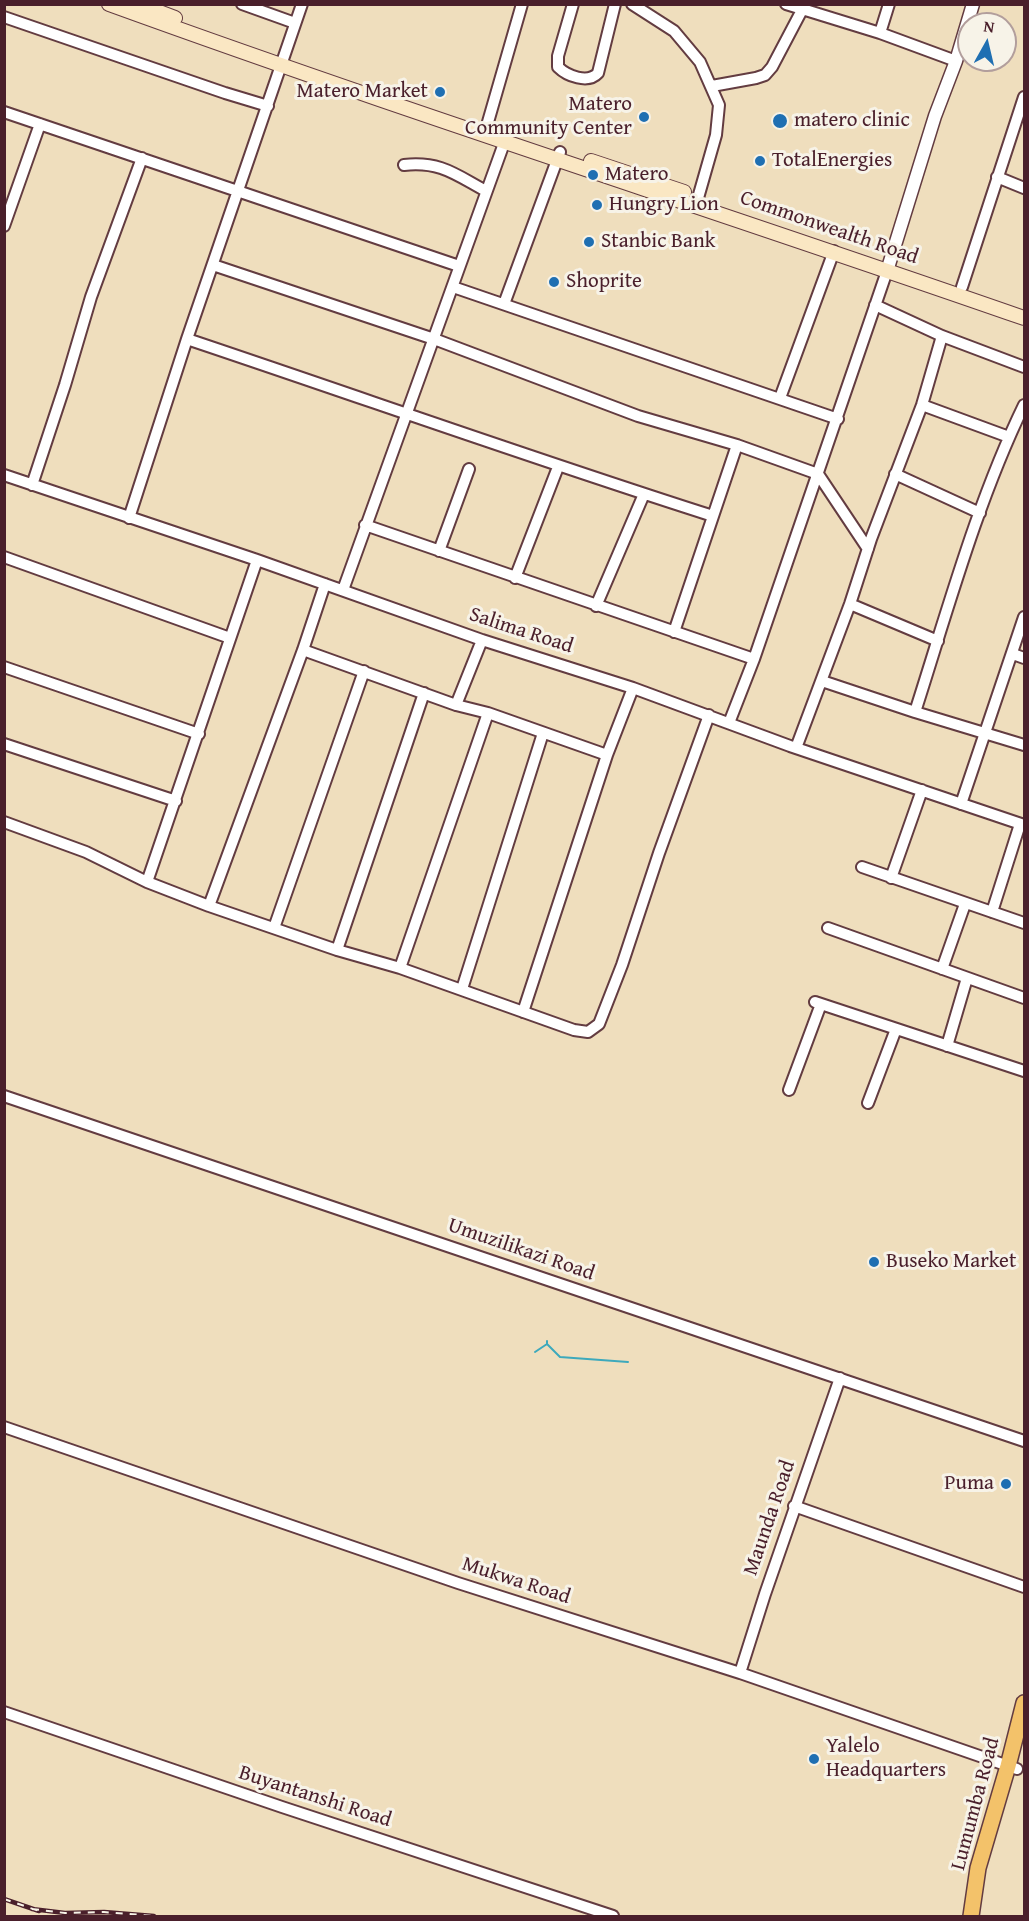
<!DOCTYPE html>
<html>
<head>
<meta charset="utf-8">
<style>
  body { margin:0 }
  #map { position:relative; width:1029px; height:1921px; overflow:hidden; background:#efdebd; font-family:"Gentium Book Plus",serif }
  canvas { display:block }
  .frame { position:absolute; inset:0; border:6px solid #4a1f2b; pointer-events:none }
  .north { position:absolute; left:957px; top:12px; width:60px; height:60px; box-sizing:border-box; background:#f7f3e8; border:2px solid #b29e9c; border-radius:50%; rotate:8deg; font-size:16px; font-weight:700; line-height:24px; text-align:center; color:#4a1f2b }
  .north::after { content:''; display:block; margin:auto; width:21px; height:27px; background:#1f6fb2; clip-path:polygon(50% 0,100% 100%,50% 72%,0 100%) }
</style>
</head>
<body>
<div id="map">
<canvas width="1029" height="1921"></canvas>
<div class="frame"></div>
<div class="north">N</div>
</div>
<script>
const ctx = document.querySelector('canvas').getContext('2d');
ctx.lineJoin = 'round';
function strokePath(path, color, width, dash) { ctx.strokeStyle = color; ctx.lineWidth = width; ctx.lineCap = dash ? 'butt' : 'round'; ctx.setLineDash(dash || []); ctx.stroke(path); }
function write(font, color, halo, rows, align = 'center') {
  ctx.font = font + ' "Gentium Book Plus",serif'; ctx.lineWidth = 6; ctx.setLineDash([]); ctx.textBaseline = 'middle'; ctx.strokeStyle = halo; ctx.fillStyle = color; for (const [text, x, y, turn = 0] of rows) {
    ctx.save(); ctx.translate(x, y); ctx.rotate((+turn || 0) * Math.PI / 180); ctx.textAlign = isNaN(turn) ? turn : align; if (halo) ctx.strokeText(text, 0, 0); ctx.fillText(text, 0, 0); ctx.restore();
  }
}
strokePath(new Path2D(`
  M547,1341V1344L560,1357L628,1362
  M535,1352L547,1344`), '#3da9bc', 2);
const minor = new Path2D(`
  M242,4L295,23
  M573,4L558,56V67C567,76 588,84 598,73L615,4
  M632,4L674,31L700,62L719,105L716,135L696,205
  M786,4L880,33L956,61
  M4,17L225,93L268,106
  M880,33L889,4
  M712,86L756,78L765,75L772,67L802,10
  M4,112L459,266
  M486,129L522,4
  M404,165C441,161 456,175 486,191
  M997,177L1024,188
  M4,226L40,124
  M213,265L434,339L638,416L737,445L818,474L868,549
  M453,287L838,419
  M962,287L1024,97
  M504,304L560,152
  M875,305L942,336L1024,367
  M187,339C363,398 537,460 713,516
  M780,398L834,251
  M922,405L1009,437
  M895,474L980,513
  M4,475L257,560L482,640L633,688L790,746L1024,825
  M32,485L65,385L91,297L142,158
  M129,518L187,339L302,4
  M365,525L754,659
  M439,551L469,469
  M4,557L230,638
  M515,578L558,467
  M343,590L507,135
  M850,604L938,641
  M596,606L644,494
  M674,632L737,445
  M303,650L456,705L488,713L607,755
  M1013,654L1024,658
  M4,667L199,734
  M822,681L915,712L1024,745
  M456,705L482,640
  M915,712C948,609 977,502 1024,405
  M729,723L754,659L887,271
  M4,744L176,801
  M796,748L850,604L871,539L922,405L942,336
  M961,804L1024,617
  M4,822L86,852L147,882L209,906L337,950L400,968L574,1030L588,1032L599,1024L622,965L659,853L709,715
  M862,867L1024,923
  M891,878L922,790
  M147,882L257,560
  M209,906L303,650L325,584
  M992,912L1020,824
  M274,928L364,671
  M828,928L1024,998
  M337,950L424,693
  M400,968L488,713
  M942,969L965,904
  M462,989L543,733
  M815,1002L1024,1071
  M523,1012L607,755L633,688
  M947,1046L967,978
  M789,1090L821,1004
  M4,1096L1024,1441
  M868,1103L896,1029
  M4,1427L458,1583L740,1673L1017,1769
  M794,1506L1024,1587
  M740,1673L765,1594L840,1378
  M4,1712L282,1807L613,1916`);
const tertiary = new Path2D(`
  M887,271L935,116L956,61L973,4`);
const secondary = new Path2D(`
  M109,4C412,114 720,212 1024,318
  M138,4L175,18
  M591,161L684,192`);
const primary = new Path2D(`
  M971,1916L978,1868L1008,1766L1024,1703`);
strokePath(minor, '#633c41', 14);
strokePath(tertiary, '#633c41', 15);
strokePath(secondary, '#633c41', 16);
strokePath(primary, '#633c41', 18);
strokePath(minor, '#fff', 10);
strokePath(tertiary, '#fff', 12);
strokePath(secondary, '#fae7c3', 14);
strokePath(primary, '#f3c26a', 15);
const rail = new Path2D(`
  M4,1899L39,1911
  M32,1909L65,1913L104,1912L154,1916`);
strokePath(rail, '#4a1f2b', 4.5);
strokePath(rail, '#f7f3e8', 2, [7]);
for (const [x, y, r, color] of [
  [440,92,6,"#1f6fb2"],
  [644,117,6,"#1f6fb2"],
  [780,121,8,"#1f6fb2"],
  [760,161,6,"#1f6fb2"],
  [593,175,6,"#1f6fb2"],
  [597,205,6,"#1f6fb2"],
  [589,242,6,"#1f6fb2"],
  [554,282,6,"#1f6fb2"],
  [874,1262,6,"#1f6fb2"],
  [1006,1484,6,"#1f6fb2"],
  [814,1759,6,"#1f6fb2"]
]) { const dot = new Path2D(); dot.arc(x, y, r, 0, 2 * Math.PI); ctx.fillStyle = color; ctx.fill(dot); strokePath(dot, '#f7f3e8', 2); }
write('21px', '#4a1f2b', '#f7f3e8', [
  ["Matero Market",428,92,"right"],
  ["Matero",632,105,"right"],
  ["Community Center",632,129,"right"],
  ["matero clinic",794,121],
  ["TotalEnergies",772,161],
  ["Matero",605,175],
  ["Hungry Lion",609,205],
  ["Stanbic Bank",601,242],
  ["Shoprite",566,282],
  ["Buseko Market",886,1262],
  ["Puma",994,1484,"right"],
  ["Yalelo",826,1747],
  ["Headquarters",826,1771]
], 'left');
write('21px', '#4a1f2b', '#f7f3e8', [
  ["Commonwealth Road",829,228,19],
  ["Salima Road",521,631,18],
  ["Umuzilikazi Road",521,1250,19],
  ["Maunda Road",770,1518,-71],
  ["Mukwa Road",516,1581,18],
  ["Buyantanshi Road",315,1797,18],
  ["Lumumba Road",976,1804,-75]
]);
</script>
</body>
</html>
